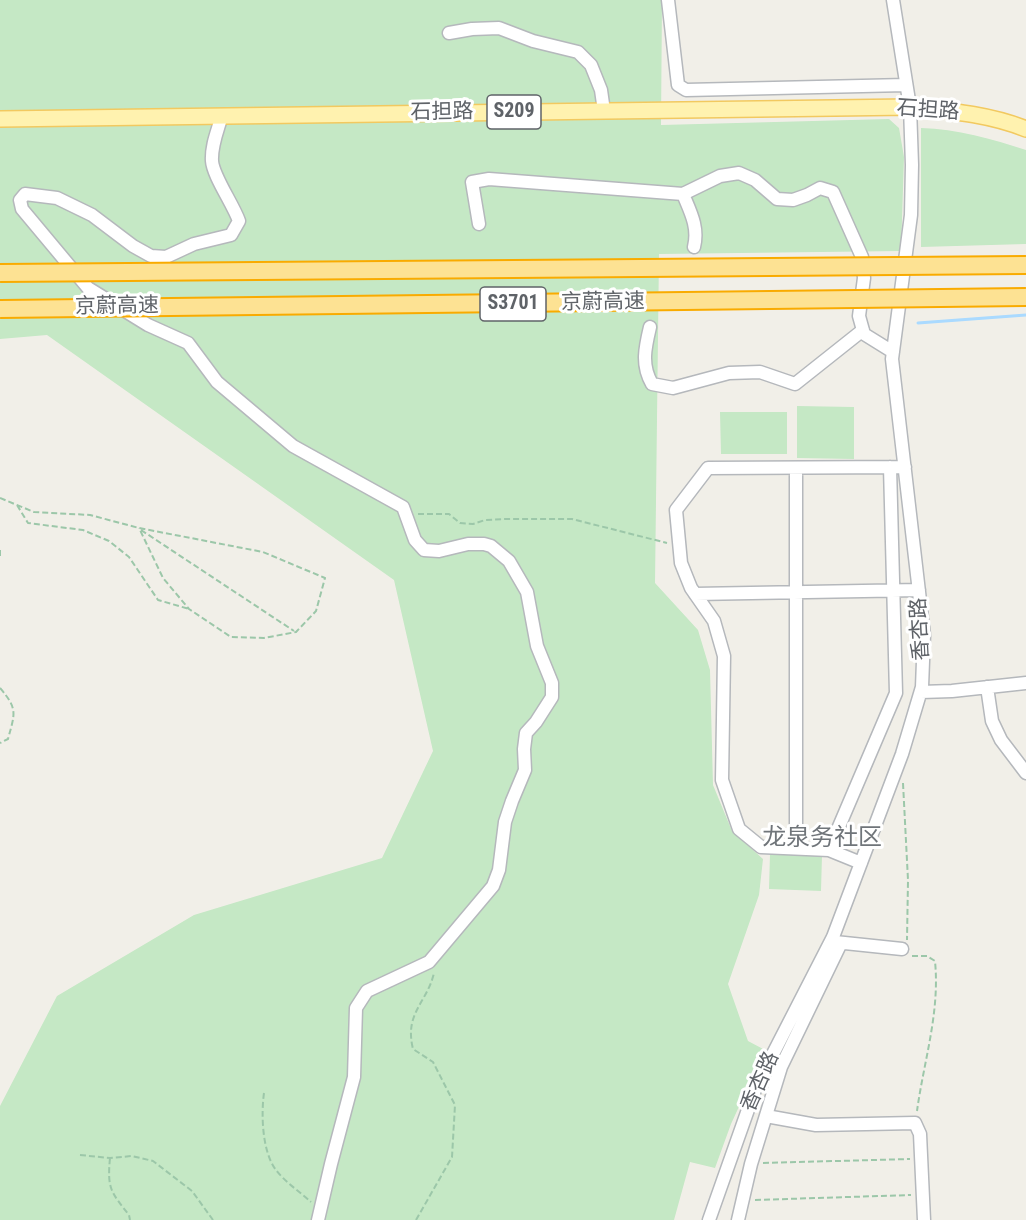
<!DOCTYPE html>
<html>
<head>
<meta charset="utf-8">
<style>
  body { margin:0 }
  canvas { display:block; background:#f1efe8 }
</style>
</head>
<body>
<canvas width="1026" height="1220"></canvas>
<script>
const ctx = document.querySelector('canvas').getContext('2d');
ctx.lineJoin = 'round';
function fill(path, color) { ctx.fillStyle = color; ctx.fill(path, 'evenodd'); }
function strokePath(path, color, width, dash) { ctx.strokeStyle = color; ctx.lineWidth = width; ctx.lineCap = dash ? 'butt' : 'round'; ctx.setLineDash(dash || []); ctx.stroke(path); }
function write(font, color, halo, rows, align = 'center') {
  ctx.font = font + ' "Roboto Condensed","Noto Sans SC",sans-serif'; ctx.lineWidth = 6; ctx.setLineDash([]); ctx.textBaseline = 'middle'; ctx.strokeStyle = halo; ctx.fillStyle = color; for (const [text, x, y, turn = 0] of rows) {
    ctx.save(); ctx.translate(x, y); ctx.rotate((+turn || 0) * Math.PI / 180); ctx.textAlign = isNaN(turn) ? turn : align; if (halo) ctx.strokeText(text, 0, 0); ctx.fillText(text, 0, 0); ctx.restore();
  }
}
fill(new Path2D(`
  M0,0H662L661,125L889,119L899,128L904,157L901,251L659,254L655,583L698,630L710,670L713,785L732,831L763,859L759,895L728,984L748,1041L765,1050L731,1124L715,1168L690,1162L674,1220H0V1106L57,996L194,915L382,858L433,751L394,580L47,335L0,339Z
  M921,128C957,129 992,139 1026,150V244L921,247Z
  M797,406L854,407V459L797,458Z
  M720,412H787V454H721Z
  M770,854L822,855L821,891L769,889Z`), '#c5e8c5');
strokePath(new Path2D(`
  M918,323L1026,315`), '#aadaff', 3);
const minor = new Path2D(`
  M668,0L678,85L686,90L906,85
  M449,33L472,29L499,28L533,41L578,52L591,65L601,90L604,111
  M222,115C218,130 211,145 212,161C213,176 233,204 239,221L231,235L194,244L166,257L151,256L133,246L92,215L57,198L25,194L20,200L22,209L88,288L148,325L188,343L217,382L293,446L403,507L415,540L424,550L439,551L468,544H484L491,546L509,561L527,592L537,646L552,683V697L536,722L526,733L524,749L525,770L512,801L505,822L499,870L493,886L429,962L367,991L356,1008L354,1077L331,1164L318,1220
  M683,194C690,211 699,227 694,247
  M479,224L472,182L489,179L683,194L720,176L739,173L755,180L777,199L793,200L807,195L820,188L833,192L862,257L864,278L859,316L864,334L893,352
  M650,327C645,348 641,365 652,384L673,388L729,373L760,372L795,384L863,330
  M796,468V848
  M695,594L919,590
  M987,687L992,721L1001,740L1026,773
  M921,692L952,691L1026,683
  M829,850L896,693L890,467
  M861,863L829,850L761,847L739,829L722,780L724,656L714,621L691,588L681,563L676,510L708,468L905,467
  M835,942L902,949
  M766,1116L816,1125L915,1123L920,1134L924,1220
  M709,1220L756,1087L833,937L902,754L922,687L924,635L892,359L911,215L912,165L910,107L893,0
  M738,1220L751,1164L781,1067L841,943`);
const major = new Path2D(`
  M0,119L910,107C949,111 989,114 1026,129`);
strokePath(minor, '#b5b8bc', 15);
strokePath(major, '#f2c960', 18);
strokePath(new Path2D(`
  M0,498L34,512L90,515L139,528L263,552L325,578L316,611L296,632L264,638L231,637L189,609L163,578L139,528
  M17,505L28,523L83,530L109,541L129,557L158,600L189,609
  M418,514H449L460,523L473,524L485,520L506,519H572L667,543
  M141,530L294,631
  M0,550V556
  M0,688C18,709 15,713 8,739L0,743
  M903,783L908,880L907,940
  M912,956H927L935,961C940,1013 924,1060 917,1111
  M264,1093C261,1114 262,1152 276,1170C285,1182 300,1192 311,1202
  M80,1155L110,1158L132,1156L153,1161L192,1191L213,1220
  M110,1158C107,1189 111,1192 129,1215L130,1220
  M763,1163L910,1159
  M755,1200L911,1195
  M416,1220L452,1157L455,1105L433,1062L413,1049C404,1013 427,1003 434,973`), '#9cc7a9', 2, [6, 3]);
strokePath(minor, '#fff', 12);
strokePath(major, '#fff2af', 15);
const highwayBridge = new Path2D(`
  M0,273L1026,265
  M0,309L1026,297`);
strokePath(highwayBridge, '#f9ab00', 20, []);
strokePath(highwayBridge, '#fde293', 16);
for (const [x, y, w] of [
  [514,112,54],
  [513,304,66]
]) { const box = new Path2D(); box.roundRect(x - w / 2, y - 17, w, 34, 4.5); ctx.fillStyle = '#fff'; ctx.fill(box); strokePath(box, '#5f6368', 1.5); }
write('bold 20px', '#5f6368', null, [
  ["S209",514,112],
  ["S3701",513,304]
]);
write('21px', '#5f6368', '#fff', [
  ["石担路",928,111,4],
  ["石担路",442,113,-1],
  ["京蔚高速",603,303,-1],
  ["京蔚高速",117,307,-1],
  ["香杏路",921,629,-93],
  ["香杏路",761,1082,-66]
]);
write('24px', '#70757a', '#fff', [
  ["龙泉务社区",822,839]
]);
</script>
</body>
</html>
